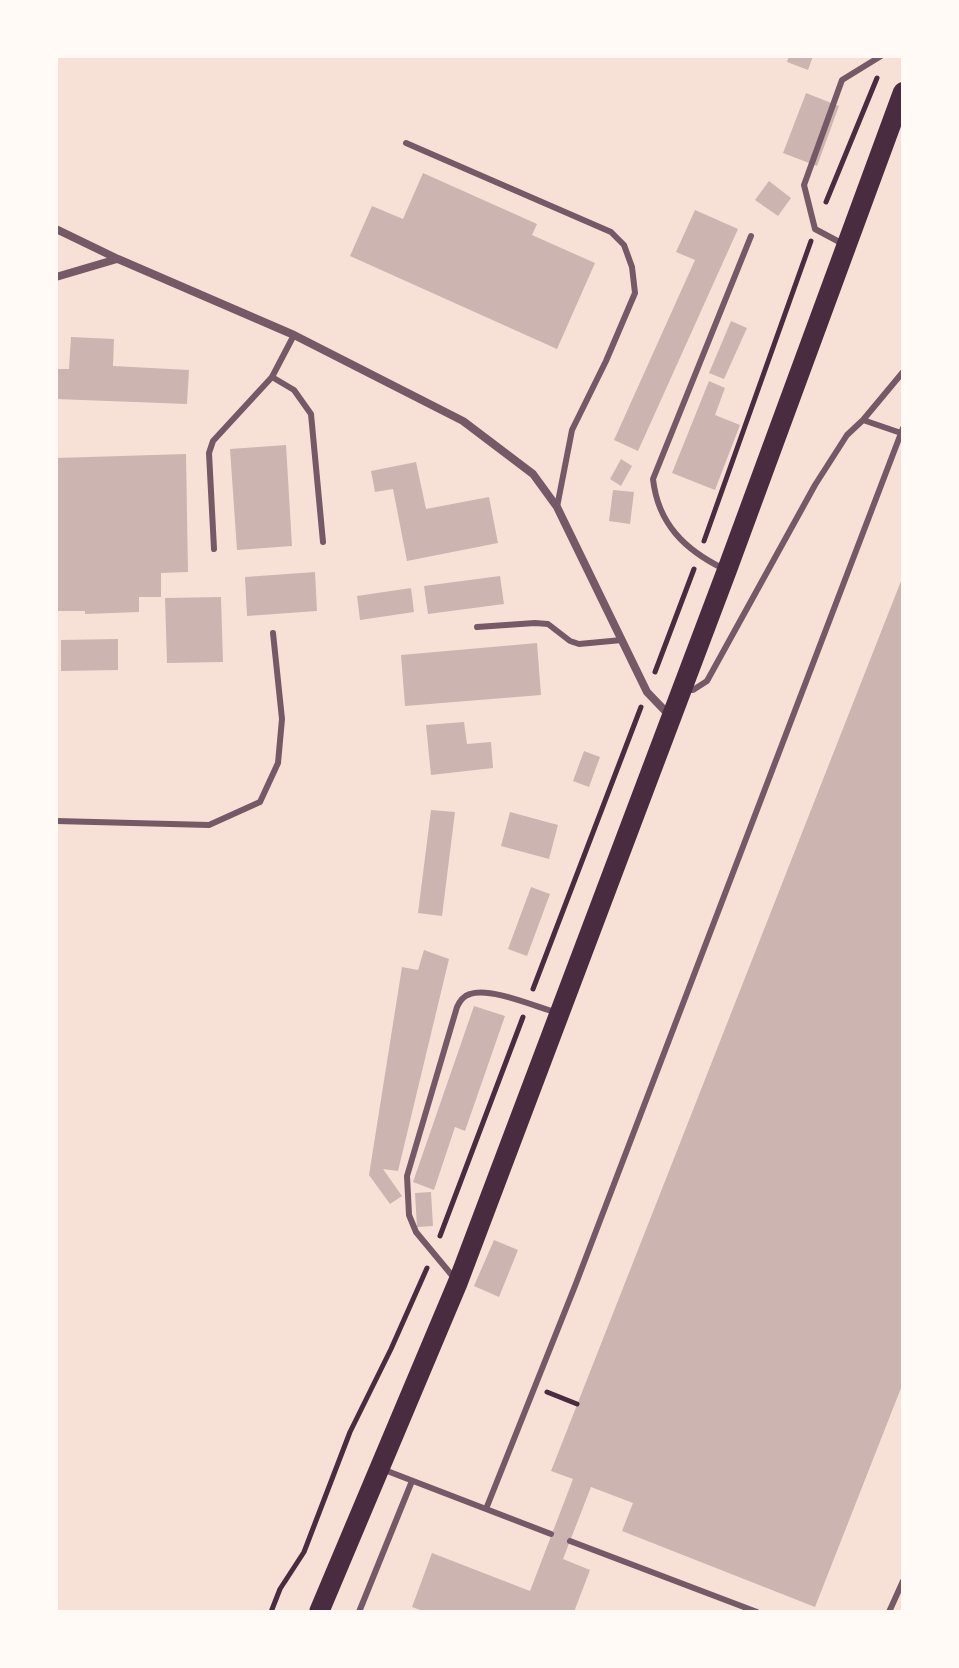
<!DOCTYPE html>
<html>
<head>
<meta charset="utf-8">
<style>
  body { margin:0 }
  #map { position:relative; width:959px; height:1668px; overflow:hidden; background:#f7e1d7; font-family:"Open Sans",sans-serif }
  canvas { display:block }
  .frame { position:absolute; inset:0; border:58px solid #fffaf5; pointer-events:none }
</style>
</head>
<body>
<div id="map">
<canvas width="959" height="1668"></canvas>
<div class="frame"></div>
</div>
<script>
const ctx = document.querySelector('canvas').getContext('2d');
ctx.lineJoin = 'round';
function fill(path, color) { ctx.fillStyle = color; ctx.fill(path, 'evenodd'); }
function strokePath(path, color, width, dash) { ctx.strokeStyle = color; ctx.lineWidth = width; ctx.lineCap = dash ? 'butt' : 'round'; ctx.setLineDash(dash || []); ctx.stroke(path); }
fill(new Path2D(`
  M789,56H813L808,70L787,62Z
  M806,93L839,106L817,166L783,153Z
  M423,173L537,224L532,235L595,263L557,349L350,256L372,206L403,219Z
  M769,181L791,198L778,216L755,200Z
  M695,210L738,229L638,451L614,440L695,260L676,252Z
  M731,321L747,328L724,379L709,373Z
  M71,337L114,339L113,366L189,370L187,404L56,399V369H69Z
  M709,381L725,388L715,415L740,425L715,490L672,473Z
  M286,445L292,546L237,550L230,449Z
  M186,454L188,572L161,573V597H139V612L85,614V611H56V458Z
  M621,459L632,466L621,486L610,479Z
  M416,462L426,509L489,497L498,543L407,561L393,489L375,492L371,471Z
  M613,490L634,492L630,524L609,521Z
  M315,572L317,611L247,616L245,577Z
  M500,576L504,604L428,614L424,586Z
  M903,576V1383L815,1607L622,1531L633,1503L591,1487L563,1559L590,1570L574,1612H426L412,1607L432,1553L530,1591L573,1479L551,1471Z
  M411,588L414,612L360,620L357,596Z
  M221,597L223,662L167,663L165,598Z
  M118,639V670L61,671V640Z
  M537,643L541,695L405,706L401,655Z
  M464,722L467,744L491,742L493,768L431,775L426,725Z
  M584,751L600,757L589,787L573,781Z
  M431,810L455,812L442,916L418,913Z
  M510,812L558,825L549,859L501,846Z
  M531,887L550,894L527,956L508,949Z
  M424,950L449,959L398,1171L383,1169L402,1196L390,1204L369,1175L402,967L418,970Z
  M474,1006L505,1016L465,1131L455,1127L434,1190L413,1182Z
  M431,1192L433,1226L417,1227L415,1193Z
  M494,1240L518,1250L499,1297L474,1286Z`), '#ccb4b1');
strokePath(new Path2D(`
  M826,202L877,78
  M704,541L811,241
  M655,672L694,569
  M533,989L641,707
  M440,1236L523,1017
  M547,1392L577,1404
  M271,1612L280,1589L304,1552L350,1432L391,1349L427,1268`), '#4a2c40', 5);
strokePath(new Path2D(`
  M406,143L611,232L624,245L632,267L635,293L606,361L572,430L557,507
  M845,245L815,229L804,185L842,80L881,56
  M272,377L294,390L311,414L323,542
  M863,420L903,372
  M214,549L209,453L213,441L272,377L294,335
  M724,569C685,550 658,524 653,479L751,236
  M477,627L535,623L548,624L570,641L579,644L622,640
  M686,690H693L707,681L815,485L847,435L863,420L901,433
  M56,821L209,825L260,802L278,763L282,719L273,633
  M455,1279L416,1232L409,1215L407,1176L457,1007C460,1001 463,996 470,994C491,987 536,1007 558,1013
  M382,1469L551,1534
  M486,1509L575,1286L903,428
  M570,1541L757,1612
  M359,1612L412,1481
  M889,1612L903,1581`), '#755966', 6);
strokePath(new Path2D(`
  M56,229L118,259L294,335L463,421L533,474L557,507L647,692L671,717
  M56,277L117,259`), '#755966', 8);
strokePath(new Path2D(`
  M319,1612L458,1282L727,570L903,92`), '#4a2c40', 20);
</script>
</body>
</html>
